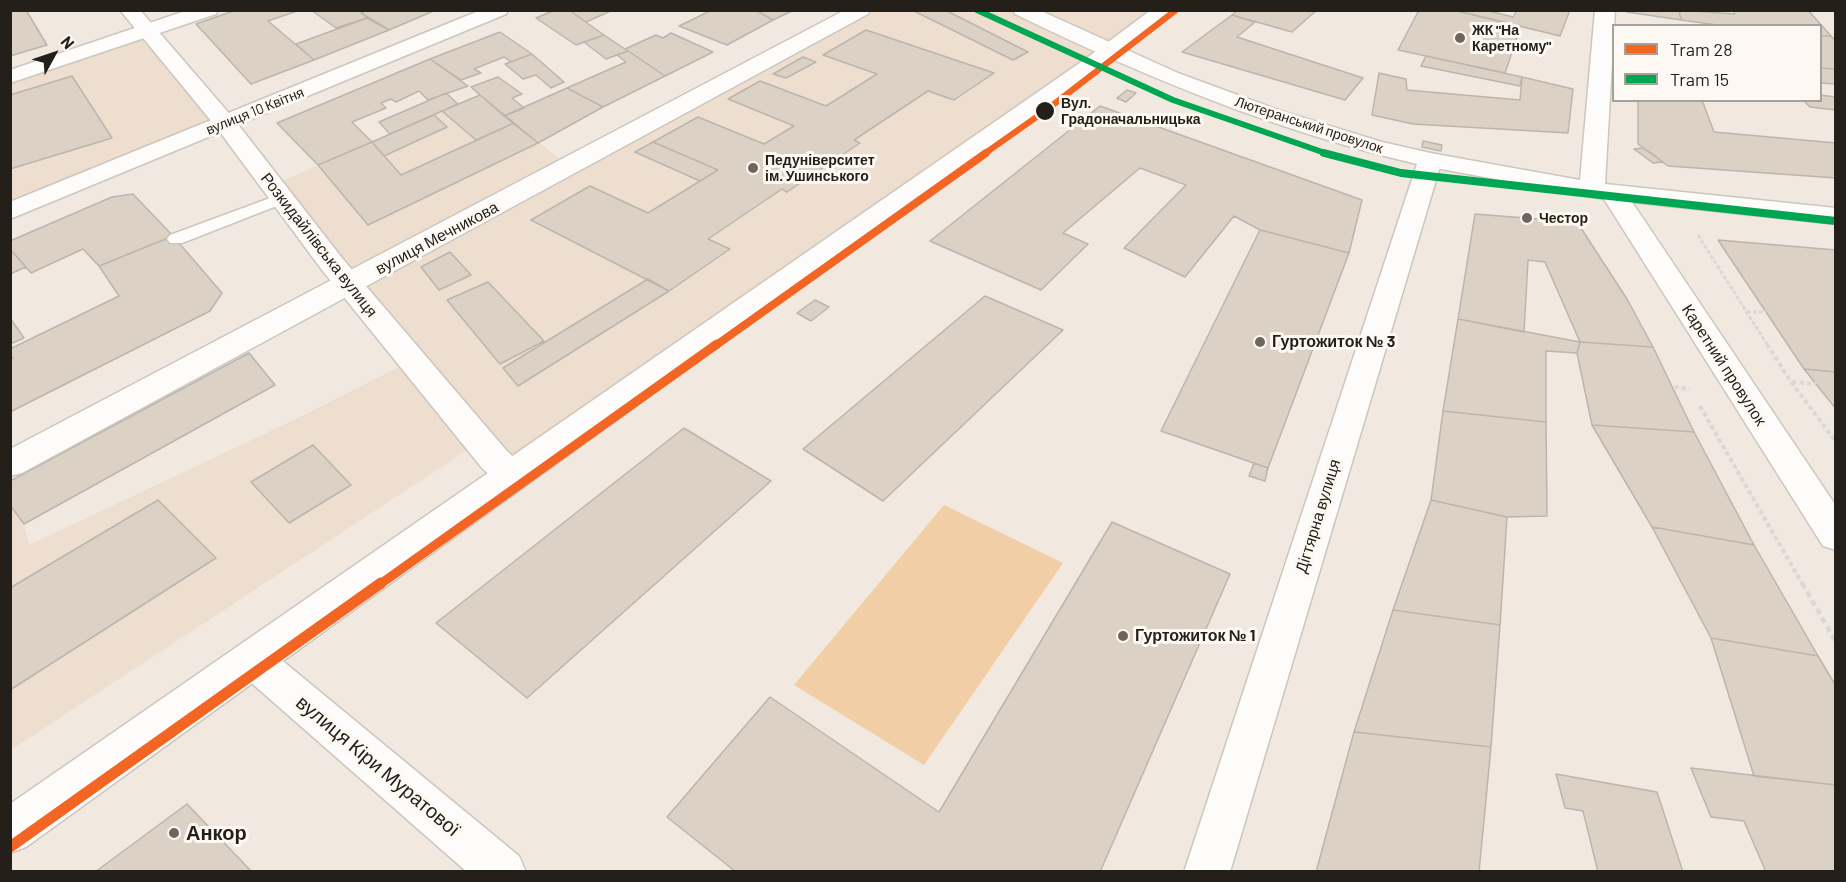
<!DOCTYPE html>
<html>
<head>
<meta charset="utf-8">
<style>
  body { margin:0 }
  #map { position:relative; width:1846px; height:882px; overflow:hidden; background:#f1e9e0; font-family:Barlow,sans-serif }
  canvas { display:block }
  .frame { position:absolute; inset:0; border:12px solid #241f19; pointer-events:none }
  .legend { position:absolute; left:1612px; top:24px; width:210px; height:78px; box-sizing:border-box; background:#fdf8f2; border:2px solid #a6a19b; margin:0; padding:8px 10px; list-style:none; font-size:18px; color:#241f19 }
  .legend li { display:flex; align-items:center; gap:12px; height:30px }
  .legend b { width:30px; border:2px solid #a6a19b }
  .north { position:absolute; left:24px; top:24px; width:60px; height:60px; -webkit-text-stroke:4px #fdf8f2; paint-order:stroke; rotate:50deg; font-size:16px; font-weight:700; line-height:24px; text-align:center; color:#241f19 }
  .north::after { content:''; display:block; margin:auto; width:21px; height:27px; background:#241f19; clip-path:polygon(50% 0,100% 100%,50% 72%,0 100%) }
</style>
</head>
<body>
<div id="map">
<canvas width="1846" height="882"></canvas>
<div class="frame"></div>
<ul class="legend">
<li><b style="height:8px;background:#f26522"></b>Tram 28</li>
<li><b style="height:8px;background:#00a651"></b>Tram 15</li>
</ul>
<div class="north">N</div>
</div>
<script>
const ctx = document.querySelector('canvas').getContext('2d');
ctx.lineJoin = 'round';
function fill(path, color) { ctx.fillStyle = color; ctx.fill(path, 'evenodd'); }
function strokePath(path, color, width, dash) { ctx.strokeStyle = color; ctx.lineWidth = width; ctx.lineCap = dash ? 'butt' : 'round'; ctx.setLineDash(dash || []); ctx.stroke(path); }
function write(font, color, halo, rows, align = 'center') {
  ctx.font = font + ' Barlow,sans-serif'; ctx.lineWidth = 6; ctx.setLineDash([]); ctx.textBaseline = 'middle'; ctx.strokeStyle = halo; ctx.fillStyle = color; for (const [text, x, y, turn = 0] of rows) {
    ctx.save(); ctx.translate(x, y); ctx.rotate((+turn || 0) * Math.PI / 180); ctx.textAlign = isNaN(turn) ? turn : align; if (halo) ctx.strokeText(text, 0, 0); ctx.fillText(text, 0, 0); ctx.restore();
  }
}
fill(new Path2D(`
  M864,11H1020L1106,52L506,466L351,285Z
  M1025,11H1159L1107,51Z
  M144,33L224,123L11,211L10,78Z
  M480,95L569,166L351,283L273,185Z
  M409,362L469,449L11,750L10,505L24,524L29,545L296,419Z`), '#eddecf');
fill(new Path2D(`
  M944,505L1063,563L924,765L794,685Z`), '#f2cea6');
const building = new Path2D(`
  M10,10H26L47,45L10,56Z
  M236,10H300L268,21L314,60L251,84L196,24Z
  M311,10H359L367,18L336,28Z
  M367,10H436L389,30L361,13Z
  M555,10H569L604,35L576,45L536,18Z
  M569,10H613L586,22Z
  M712,10H755L773,20L727,45L679,26Z
  M755,10H794L773,20Z
  M912,10H945L1028,52L1013,60Z
  M1238,10H1317L1292,32L1232,15Z
  M1419,10H1453L1521,26L1505,73L1398,50Z
  M1453,10H1485L1513,17L1517,10H1570L1560,36Z
  M1627,10H1679L1681,20L1627,12Z
  M1679,10L1735,14L1733,10H1808L1831,36H1820V26H1724L1681,20Z
  M1232,15L1255,22L1237,37L1363,78L1345,100L1182,52Z
  M367,18L389,30L314,60L296,44Z
  M866,30L994,73L954,100L928,91L854,140L860,143L787,192L782,189L708,239L730,249L669,291L531,220L590,186L648,213L718,170L653,142L698,117L764,144L794,126L728,99L760,81L826,106L877,74L823,55Z
  M500,32L532,54L511,62L504,57L474,69L481,73L461,80L430,59Z
  M671,33L713,52L665,76L625,49L656,35L663,38Z
  M604,35L628,51L606,59L584,42Z
  M1820,36H1831L1836,42V69L1820,68Z
  M628,51L665,76L603,107L567,88L626,62L617,55Z
  M532,54L564,82L551,88L536,75L523,79L505,64Z
  M1426,56L1522,77L1520,86L1421,66Z
  M803,57L816,62L786,78L773,74Z
  M430,59L468,86L428,100L419,91L396,102L391,99L381,103L386,108L352,122L372,142L318,165L277,123Z
  M1820,68L1836,69V84L1820,83Z
  M1379,73L1406,79L1407,90L1520,100L1522,77L1573,89L1568,133L1413,124L1372,115Z
  M72,76L112,138L10,169V95Z
  M498,77L522,94L512,98L524,108L504,116L471,87Z
  M567,88L603,107L538,143L504,116Z
  M1127,90L1136,93L1126,102L1117,98Z
  M446,93L458,104L390,134L379,122Z
  M480,95L514,123L476,140L442,111Z
  M1820,95L1836,97V110L1810,107L1803,100H1820Z
  M1638,100H1702L1714,132L1836,143V178L1668,166L1638,144Z
  M1100,106L1362,200L1349,253L1260,230L1234,216L1185,277L1124,248L1186,185L1140,168L1063,233L1088,244L1041,290L930,241Z
  M434,115L447,127L384,156L372,142Z
  M514,123L538,143L368,225L318,165L372,142L401,175Z
  M1423,141L1442,145L1441,151L1422,147Z
  M653,142L718,170L700,181L635,152Z
  M1643,148L1654,155L1663,162L1653,163L1634,149Z
  M133,194L173,236L99,266L83,249L31,273L10,249V241L112,197Z
  M1475,214L1577,222L1627,299L1653,347L1580,342L1545,262L1528,260L1524,332L1458,319Z
  M1260,230L1349,253L1268,468L1161,431Z
  M173,236L222,293L210,311L10,412V359L13,358L10,355V349L119,296L99,266Z
  M1718,240L1836,250V372L1804,369Z
  M10,249L26,267L10,274Z
  M450,252L471,275L439,290L421,267Z
  M648,279L669,291L518,386L503,368Z
  M488,282L544,341L500,364L447,300Z
  M985,296L1063,330L883,501L803,449Z
  M815,300L829,307L811,321L797,313Z
  M10,318L24,338L10,344Z
  M1458,319L1580,342L1577,353L1546,351V422L1443,411Z
  M1580,342L1653,347L1694,432L1592,425L1577,353Z
  M249,353L275,385L24,524L10,505V481Z
  M1804,369L1836,372V409Z
  M1443,411L1546,422L1547,516L1507,517L1431,500Z
  M1592,425L1694,432L1754,545L1652,527Z
  M684,428L771,481L527,698L436,623Z
  M313,445L351,485L289,523L251,482Z
  M1254,463L1268,468L1265,481L1249,476Z
  M158,500L216,558L10,690V588Z
  M1431,500L1507,517L1500,625L1393,610Z
  M1112,522L1230,574L1100,872H736L667,817L770,697L939,812Z
  M1652,527L1754,545L1818,656L1711,638Z
  M1393,610L1500,625L1491,747L1354,732Z
  M1711,638L1818,656L1836,686V785L1754,776Z
  M1354,732L1491,747L1479,872H1316Z
  M1691,768L1836,785V872H1766L1744,821L1711,817Z
  M1556,774L1657,792L1683,872H1598L1583,811L1565,808Z
  M187,804L252,872H95Z`);
fill(building, '#dcd1c5');
strokePath(building, '#bbb5ae', 1.5);
const service = new Path2D(`
  M281,194L287,196L289,199L287,202L182,243H170L167,239L170,235Z`);
const minor = new Path2D(`
  M188,10H218L216,14L10,83V70Z
  M481,10H508L506,14L10,219V202Z
  M845,10H870L868,14L22,473L10,476V449Z
  M1595,10H1615L1605,184L1836,208V224L1632,202L1836,506V550L1823,546L1604,199L1430,167L1421,165L1418,160L1421,155L1430,153L1580,180Z
  M253,643L267,648L519,856L526,872H467L239,672L233,660L239,648Z`);
const tertiary = new Path2D(`
  M120,10H140L233,118L342,258L506,450L524,467L529,476L524,485C504,491 496,481 482,468L322,270L217,128Z
  M1013,10H1039L1178,73L1281,111L1382,142L1439,155L1442,160L1230,872H1184L1417,164C1276,131 1145,77 1015,14Z`);
const secondary = new Path2D(`
  M1151,10H1173L1100,70L26,847L10,853V804L1084,60Z`);
strokePath(service, '#ccc6bf', 3);
strokePath(minor, '#ccc6bf', 3);
strokePath(tertiary, '#ccc6bf', 3);
strokePath(secondary, '#ccc6bf', 3);
strokePath(new Path2D(`
  M1698,235L1768,346
  M1747,312H1766`), '#dad8d6', 3, [4, 2]);
strokePath(new Path2D(`
  M1767,344L1791,382L1836,442
  M1792,382L1816,384
  M1674,387L1690,389
  M1700,406L1803,585`), '#dad8d6', 4, [4.5, 3]);
strokePath(new Path2D(`
  M1802,583L1836,642`), '#dad8d6', 4.5, [6, 4]);
fill(service, '#fdfcfa');
fill(minor, '#fdfcfa');
fill(tertiary, '#fdfcfa');
fill(secondary, '#fdfcfa');
strokePath(new Path2D(`
  M984,154L1045,111L1176,10`), '#f26522', 6);
strokePath(new Path2D(`
  M715,346L986,153`), '#f26522', 8);
strokePath(new Path2D(`
  M379,585L717,344`), '#f26522', 9);
strokePath(new Path2D(`
  M10,847L381,583`), '#f26522', 11);
strokePath(new Path2D(`
  M977,10L1173,100L1328,154`), '#00a651', 6);
strokePath(new Path2D(`
  M1324,153L1401,173L1836,221`), '#00a651', 8);
for (const [x, y, r, color] of [
  [1460,38,6,"#6c665f"],
  [1045,111,10,"#241f19"],
  [753,168,6,"#6c665f"],
  [1527,218,6,"#6c665f"],
  [1260,342,6,"#6c665f"],
  [1123,636,6,"#6c665f"],
  [174,833,6,"#6c665f"]
]) { const dot = new Path2D(); dot.arc(x, y, r, 0, 2 * Math.PI); ctx.fillStyle = color; ctx.fill(dot); strokePath(dot, '#fdf8f2', 2); }
write('bold 14px', '#241f19', '#fdf8f2', [
  ["ЖК \"На",1472,30],
  ["Каретному\"",1472,46],
  ["Педуніверситет",765,160],
  ["ім. Ушинського",765,176],
  ["Честор",1539,218]
], 'left');
write('bold 14px', '#241f19', '#fdf8f2', [
  ["Вул.",1061,103],
  ["Градоначальницька",1061,119]
], 'left');
write('14px', '#241f19', '#fdf8f2', [
  ["вулиця 10 Квітня",255,111,-22],
  ["Лютеранський провулок",1309,125,18]
]);
write('16px', '#241f19', '#fdf8f2', [
  ["вулиця Мечникова",437,238,-28],
  ["Розкидайлівська вулиця",319,245,52],
  ["Каретний провулок",1724,365,57],
  ["Дігтярна вулиця",1318,516,-73]
]);
write('bold 16px', '#241f19', '#fdf8f2', [
  ["Гуртожиток № 3",1272,342],
  ["Гуртожиток № 1",1135,636]
], 'left');
write('20px', '#241f19', '#fdf8f2', [
  ["вулиця Кіри Муратової",378,766,40]
]);
write('bold 20px', '#241f19', '#fdf8f2', [
  ["Анкор",186,833]
], 'left');
</script>
</body>
</html>
